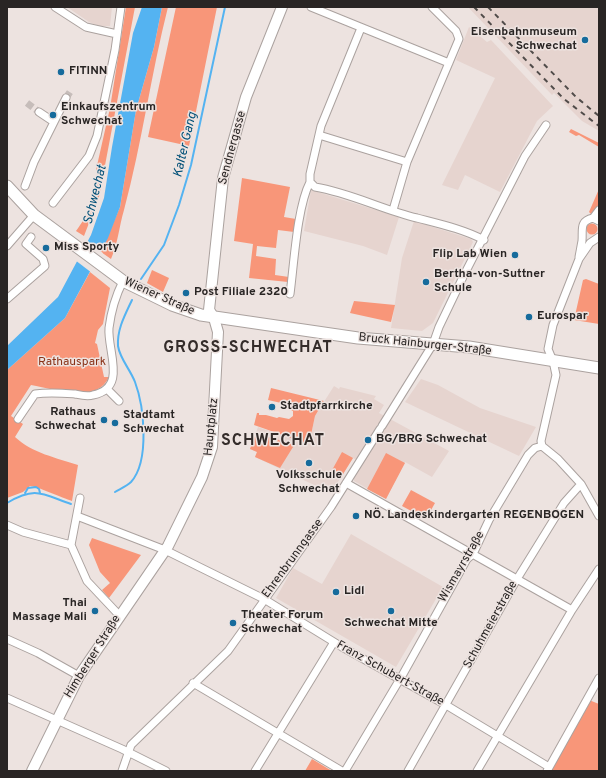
<!DOCTYPE html>
<html>
<head>
<meta charset="utf-8">
<style>
  body { margin:0 }
  #map { position:relative; width:606px; height:778px; overflow:hidden; background:#ede3e0; font-family:Overpass,sans-serif }
  canvas { display:block }
  .frame { position:absolute; inset:0; border:8px solid #292524; pointer-events:none }
</style>
</head>
<body>
<div id="map">
<canvas width="606" height="778"></canvas>
<div class="frame"></div>
</div>
<script>
const ctx = document.querySelector('canvas').getContext('2d');
ctx.lineJoin = 'round';
function fill(path, color) { ctx.fillStyle = color; ctx.fill(path, 'evenodd'); }
function strokePath(path, color, width, dash) { ctx.strokeStyle = color; ctx.lineWidth = width; ctx.lineCap = dash ? 'butt' : 'round'; ctx.setLineDash(dash || []); ctx.stroke(path); }
function write(font, color, halo, rows, align = 'center') {
  ctx.font = font + ' Overpass,sans-serif'; ctx.lineWidth = 3; ctx.setLineDash([]); ctx.textBaseline = 'middle'; ctx.strokeStyle = halo; ctx.fillStyle = color; for (const [text, x, y, turn = 0] of rows) {
    ctx.save(); ctx.translate(x, y); ctx.rotate((+turn || 0) * Math.PI / 180); ctx.textAlign = isNaN(turn) ? turn : align; if (halo) ctx.strokeText(text, 0, 0); ctx.fillText(text, 0, 0); ctx.restore();
  }
}
fill(new Path2D(`
  M67,7H112L110,26H99L89,22Z
  M468,7H599V131L582,121L554,93L552,95Z
  M469,27L487,42L491,40L553,106L537,121L500,192L465,175L458,190L442,185L495,78L456,60Z
  M311,190L399,217L387,255L363,246L304,231Z
  M414,221L471,239L473,242L433,323L422,331L391,328L402,258Z
  M421,379L438,385L480,408L536,427L519,456L405,402Z
  M334,386L339,389L340,387L376,396L374,399L384,405L379,413L449,451L432,477L405,462L386,499L354,481V478L363,463L353,458L331,493L255,457L257,452L250,449L258,427L308,444L311,435L315,416Z
  M351,534L443,587L396,667L276,598L293,568L322,584Z`), '#e6d4cf');
fill(new Path2D(`
  M126,7H135L99,197L84,236L76,231C88,215 102,190 96,170L110,108Z
  M162,7H168C151,74 142,143 124,210C119,227 118,243 111,259L101,252L120,207L136,110L154,47Z
  M176,7H217L189,146L148,137Z
  M571,129L599,143V147L579,135L576,136L569,132Z
  M242,178L290,187L284,217L296,219L294,232L278,230L276,248L257,246L256,256L276,259L275,275L289,277L288,282L249,278L253,244L234,241Z
  M599,189C599,198 601,210 591,214L589,212Z
  M586.5 229a5.5 5.5 0 1 1 11 0a5.5 5.5 0 1 1-11 0Z
  M152,270L169,278L163,292L147,283Z
  M90,272L110,288L103,324L98,330L95,343L97,344L104,377H109C96,405 55,389 31,385L11,416L23,424L15,437C32,453 57,458 78,465L72,501C63,498 36,486 30,486L23,492L7,498V370L65,318Z
  M586,279L599,284V324L574,320L583,280Z
  M354,301L395,305L391,322L350,313Z
  M271,388L324,401L315,416L311,435L308,444L254,425L257,413H259V415H266L277,418L279,417L289,419L293,416V411L289,409L290,405L268,400Z
  M256,433L292,444L293,447L280,468L255,457L257,452L250,449Z
  M342,452L353,458L340,479L331,472Z
  M386,453L405,463L386,499L367,489Z
  M411,490L435,503L426,519L402,506Z
  M92,538L141,555L109,598L102,590L110,583L100,572L89,545Z
  M589,700L599,704V771H548Z
  M312,759L332,771H305Z`), '#f89679');
fill(new Path2D(`
  M142,7H162L154,47L136,110L120,207L108,238L65,318L7,370V346L58,297L91,235L104,198L112,147L133,33Z`), '#54b3f1');
fill(new Path2D(`
  M85,241L103,253L92,273L75,260Z`), '#ede3e0');
strokePath(new Path2D(`
  M141,279L164,245L179,205L191,165L225,7
  M115,492C120,489 127,486 131,482C150,461 144,406 135,382C130,369 120,359 118,346C117,329 125,315 132,300
  M25,493L28,488L36,487L39,489L40,493
  M7,503C36,486 42,494 71,504`), '#54b3f1', 2);
strokePath(new Path2D(`
  M66,98L70,92
  M27,103L39,112`), '#c6bdba', 7, [7, 3.5]);
const street = new Path2D(`
  M55,7L86,27L117,34
  M311,7L449,63
  M39,112L54,122
  M319,135L407,162
  M310,182L315,187C351,193 383,210 417,218C440,224 463,229 484,240
  M310,182V174L321,126L361,28
  M25,186L34,162L66,98
  M53,203L89,156L97,136L115,50L121,7
  M393,210L407,162L459,39L456,31L432,7
  M593,218L599,210
  M7,246L34,215
  M579,257C580,252 581,246 582,241C583,230 579,221 593,218L599,221
  M290,294C294,264 297,207 310,182
  M7,299L45,266L43,259L26,244L31,237
  M107,389L119,401
  M18,419L35,394C49,392 61,393 75,394C80,395 87,397 93,395C128,388 107,351 109,328C111,312 116,295 123,281
  M382,426L433,344L439,327L463,277L525,156L546,125
  M542,446L541,441L556,375L553,361L548,349L553,325L579,259L590,243L599,237
  M542,446L558,459L581,484L599,516
  M346,483L572,610
  M80,498L71,545L87,581L119,615
  M77,516L165,550L264,599L342,647L446,705L549,767
  M7,525L23,532L71,545
  M7,639L38,653L79,676
  M193,683L342,771
  M7,698L122,749L166,771
  M122,771L131,745L228,651L331,507L380,429
  M255,771L334,642
  M345,771L403,674L467,559L473,554L489,520L528,455L535,448L542,446
  M408,771L517,579L564,503L581,484
  M477,771L572,610L599,569
  M547,771L599,678`);
const secondary = new Path2D(`
  M32,771L79,676L168,546L202,477L212,447L218,332L214,318L209,310L223,178L246,97L282,7`);
const primary = new Path2D(`
  M7,186L34,215L123,281L172,305L201,315L358,338L469,347L599,368`);
strokePath(street, '#aba29f', 9);
strokePath(secondary, '#aba29f', 12);
strokePath(primary, '#aba29f', 13);
strokePath(street, '#fff', 7);
strokePath(secondary, '#fff', 10);
strokePath(primary, '#fff', 11);
strokePath(new Path2D(`
  M474,7L564,99L599,126
  M488,7L576,97L599,116`), '#514c4a', 2, [5, 5]);
for (const [x, y, r, color] of [
  [585,40,4,"#166b9c"],
  [61,72,4,"#166b9c"],
  [53,115,4,"#166b9c"],
  [46,248,4,"#166b9c"],
  [515,255,4,"#166b9c"],
  [426,282,4,"#166b9c"],
  [186,293,4,"#166b9c"],
  [529,317,4,"#166b9c"],
  [272,407,4,"#166b9c"],
  [104,420,4,"#166b9c"],
  [115,423,4,"#166b9c"],
  [368,440,4,"#166b9c"],
  [309,463,4,"#166b9c"],
  [356,516,4,"#166b9c"],
  [336,592,4,"#166b9c"],
  [95,611,4,"#166b9c"],
  [391,611,4,"#166b9c"],
  [233,623,4,"#166b9c"]
]) { const dot = new Path2D(); dot.arc(x, y, r, 0, 2 * Math.PI); ctx.fillStyle = color; ctx.fill(dot); strokePath(dot, '#ede3e0', 1.5); }
write('bold 12px', '#292524', '#ede3e0', [
  ["Eisenbahnmuseum",577,33,"right"],
  ["Schwechat",577,47,"right"],
  ["FITINN",69,72],
  ["Einkaufszentrum",61,108],
  ["Schwechat",61,122],
  ["Miss Sporty",54,248],
  ["Flip Lab Wien",507,255,"right"],
  ["Bertha-von-Suttner",434,275],
  ["Schule",434,289],
  ["Post Filiale 2320",194,293],
  ["Eurospar",537,317],
  ["Stadtpfarrkirche",280,407],
  ["Rathaus",96,413,"right"],
  ["Schwechat",96,427,"right"],
  ["Stadtamt",123,416],
  ["Schwechat",123,430],
  ["BG/BRG Schwechat",376,440],
  ["Volksschule",309,476,"center"],
  ["Schwechat",309,490,"center"],
  ["NÖ. Landeskindergarten REGENBOGEN",364,516],
  ["Lidl",344,592],
  ["Thai",87,604,"right"],
  ["Massage Mali",87,618,"right"],
  ["Theater Forum",241,616],
  ["Schwechat",241,630],
  ["Schwechat Mitte",391,624,"center"]
], 'left');
write('12px', '#292524', '#ede3e0', [
  ["Sendnergasse",233,148,-75],
  ["Wiener Straße",159,297,24],
  ["Bruck Hainburger-Straße",425,345,6],
  ["Hauptplatz",212,427,-84],
  ["Ehrenbrunngasse",293,559,-54],
  ["Wismayrstraße",462,567,-60],
  ["Schuhmeierstraße",491,625,-61],
  ["Himberger Straße",93,657,-58],
  ["Franz Schubert-Straße",390,674,29]
]);
write('12px', '#893217', '#ede3e0', [
  ["Rathauspark",72,363]
]);
write('italic 13px', '#004f77', '#ede3e0', [
  ["Kalter Gang",186,145,-77],
  ["Schwechat",96,195,-76]
]);
ctx.letterSpacing = '1px';
write('bold 16px', '#342c2a', '#ede3e0', [
  ["GROSS-SCHWECHAT",248,349],
  ["SCHWECHAT",273,442]
]);
ctx.letterSpacing = '0px';
</script>
</body>
</html>
